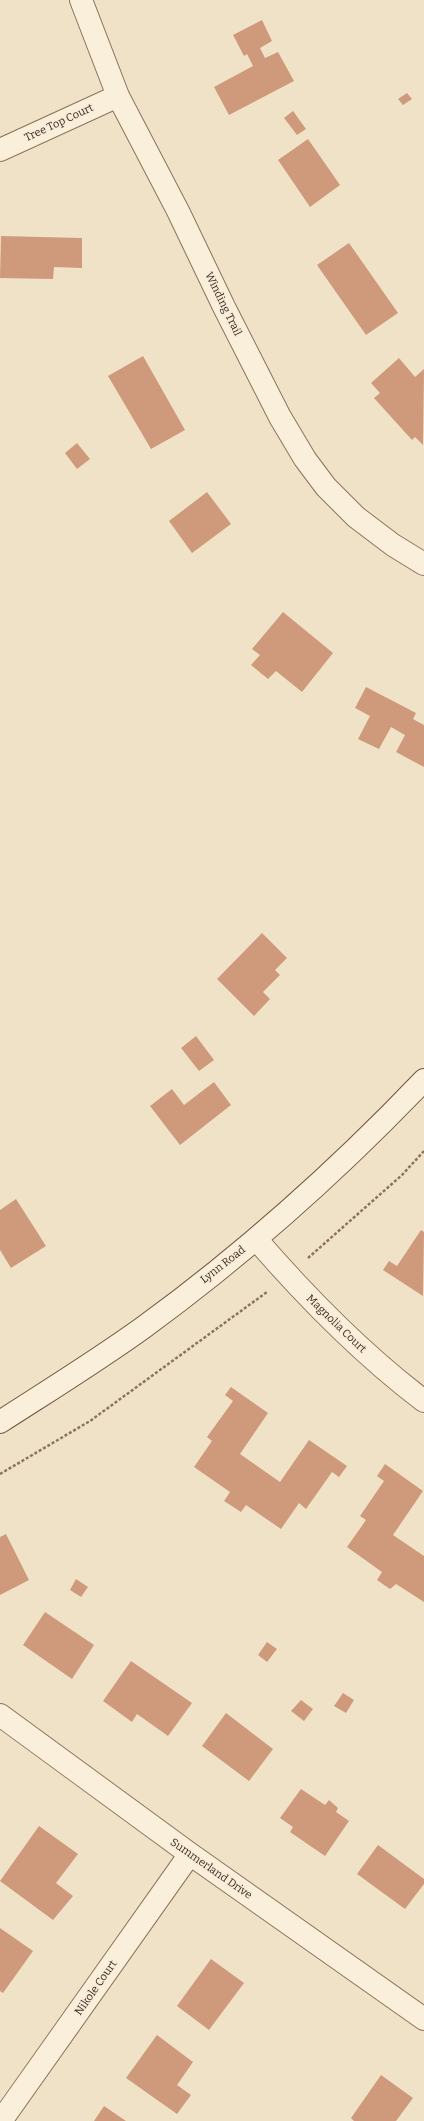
<!DOCTYPE html>
<html>
<head>
<meta charset="utf-8">
<style>
  body { margin:0 }
  canvas { display:block; background:#f0e2c7 }
</style>
</head>
<body>
<canvas width="424" height="2121"></canvas>
<script>
const ctx = document.querySelector('canvas').getContext('2d');
ctx.lineJoin = 'round';
function fill(path, color) { ctx.fillStyle = color; ctx.fill(path, 'evenodd'); }
function strokePath(path, color, width, dash) { ctx.strokeStyle = color; ctx.lineWidth = width; ctx.lineCap = dash ? 'butt' : 'round'; ctx.setLineDash(dash || []); ctx.stroke(path); }
function write(font, color, halo, rows, align = 'center') {
  ctx.font = font + ' Bitter,serif'; ctx.lineWidth = 3; ctx.setLineDash([]); ctx.textBaseline = 'middle'; ctx.strokeStyle = halo; ctx.fillStyle = color; for (const [text, x, y, turn = 0] of rows) {
    ctx.save(); ctx.translate(x, y); ctx.rotate((+turn || 0) * Math.PI / 180); ctx.textAlign = isNaN(turn) ? turn : align; if (halo) ctx.strokeText(text, 0, 0); ctx.fillText(text, 0, 0); ctx.restore();
  }
}
fill(new Path2D(`
  M262,20L272,41L260,48L265,58L278,52L294,81L229,115L214,87L253,66L247,54L244,56L233,35Z
  M407,93L412,99L403,105L398,99Z
  M293,111L306,129L297,135L284,118Z
  M308,139L340,185L310,207L278,160Z
  M1,236L82,238V268L54,267L53,279L0,278Z
  M349,243L398,313L366,335L317,265Z
  M143,356L185,430L151,449L108,376Z
  M399,358L415,377L424,369L423,445L415,437L412,440L374,398L380,393L371,383Z
  M77,443L90,459L77,469L65,453Z
  M207,492L231,524L192,553L169,521Z
  M283,612L333,653L302,692L276,671L268,679L251,665L260,655L252,649Z
  M366,687L416,713L413,719L424,725V767L396,752L405,735L391,727L379,749L358,739L370,716L355,708Z
  M262,933L287,958L275,970L280,975L263,992L270,999L254,1016L217,979Z
  M196,1036L214,1060L199,1071L181,1048Z
  M214,1082L231,1105L180,1145L150,1106L172,1089L184,1105Z
  M16,1199L46,1246L11,1268L0,1250V1210Z
  M421,1230L424,1232L423,1296L383,1270L389,1261L397,1266Z
  M231,1387L268,1413L240,1454L280,1482L309,1440L347,1466L339,1477L332,1472L306,1509L299,1503L281,1529L246,1505L241,1512L224,1501L230,1492L194,1467L212,1441L207,1437L233,1401L225,1395Z
  M385,1464L423,1491L393,1535L424,1556V1602L396,1584L390,1589L377,1580L382,1572L347,1547L366,1520L360,1516L384,1481L377,1476Z
  M6,1534L29,1580L0,1595V1537Z
  M76,1579L88,1587L81,1597L70,1590Z
  M45,1612L94,1645L72,1679L23,1645Z
  M267,1642L277,1649L267,1662L258,1655Z
  M131,1661L192,1703L168,1736L137,1714L132,1722L103,1701Z
  M343,1693L354,1700L346,1713L334,1706Z
  M301,1700L313,1709L304,1721L291,1711Z
  M226,1713L273,1749L249,1781L202,1746Z
  M301,1789L325,1805L329,1800L338,1808L336,1812L349,1821L325,1856L290,1832L293,1827L280,1818Z
  M39,1826L78,1854L56,1883L73,1896L53,1920L0,1881Z
  M378,1845L424,1879V1884L405,1909L357,1874Z
  M0,1928L33,1951L3,1993L0,1991Z
  M211,1959L244,1983L209,2030L177,2006Z
  M157,2035L193,2062L177,2085L191,2095L177,2114L126,2078Z
  M381,2075L413,2098L396,2121H354L351,2118Z
  M104,2106L126,2121H94Z`), '#cf9a7c');
const minor = new Path2D(`
  M81,0L118,96L178,211L224,307L280,417L305,459L326,487L356,517L393,545L424,564
  M0,150L118,96
  M256,1239C307,1298 362,1354 424,1401
  M0,1715L190,1854L424,2019
  M1,2121L190,1854`);
const secondary = new Path2D(`
  M0,1422C48,1391 97,1361 144,1327C244,1254 338,1170 424,1080`);
strokePath(minor, '#8d735b', 24);
strokePath(secondary, '#6f543e', 24);
strokePath(new Path2D(`
  M308,1258L402,1175L424,1151
  M0,1474L90,1421L267,1292`), '#8d735b', 2.5, [3, 2]);
strokePath(minor, '#faefdb', 22);
strokePath(secondary, '#faefdb', 22);
write('11px', '#3d2c20', '#f7ecd7', [
  ["Tree Top Court",59,123,-25],
  ["Winding Trail",223,304,64],
  ["Lynn Road",223,1265,-38],
  ["Magnolia Court",336,1324,44],
  ["Summerland Drive",211,1869,35],
  ["Nikole Court",96,1988,-55]
]);
</script>
</body>
</html>
